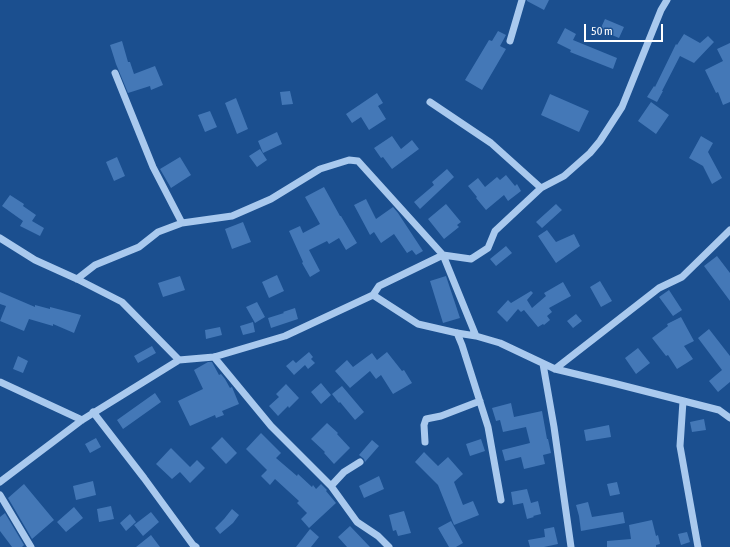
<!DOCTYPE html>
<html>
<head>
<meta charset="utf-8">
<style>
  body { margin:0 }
  #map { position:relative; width:730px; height:547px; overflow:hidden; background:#1b4f8f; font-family:"Asap Condensed",sans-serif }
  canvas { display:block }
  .scale { position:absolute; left:584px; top:24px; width:79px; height:18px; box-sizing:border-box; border:2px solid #fff; border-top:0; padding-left:5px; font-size:12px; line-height:14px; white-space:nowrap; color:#fff; -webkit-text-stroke:3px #1b4f8f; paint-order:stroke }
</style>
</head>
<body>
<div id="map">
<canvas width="730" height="547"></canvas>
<div class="scale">50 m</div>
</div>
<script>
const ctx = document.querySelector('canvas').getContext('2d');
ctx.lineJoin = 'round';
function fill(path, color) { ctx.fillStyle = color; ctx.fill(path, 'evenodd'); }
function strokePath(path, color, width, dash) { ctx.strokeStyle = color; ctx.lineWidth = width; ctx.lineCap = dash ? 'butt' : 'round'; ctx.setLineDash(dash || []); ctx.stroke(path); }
fill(new Path2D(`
  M527,0H549L544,10L527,1Z
  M605,19L624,27L619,38L600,30Z
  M565,28L576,34L573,40L617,58L613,69L570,52L571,50L557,43Z
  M498,31L506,35L500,46L506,49L482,90L465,80L489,40L492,41Z
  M684,34L700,43L708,36L714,42L694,63L680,56L662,91H663L657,102L647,97L654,86L655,87L676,44L677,45Z
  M122,41L128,62H130L134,74L155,66L163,85L151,90L150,86L128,93L116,64L110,45Z
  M730,43V102L723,105L718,92L716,93L705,70L723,61L717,49Z
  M290,91L293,104L282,105L280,92Z
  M377,93L383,103L378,106L386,119L369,130L361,117L352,123L346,114Z
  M550,94L589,111L579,132L541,115Z
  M236,98L248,129L237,134L225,103Z
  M651,102L669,115L656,134L638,121Z
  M210,111L217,127L205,132L198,115Z
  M277,132L282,144L263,153L258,141Z
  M392,136L401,149L412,140L419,149L392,169L383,157L381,158L374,148Z
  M701,136L713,143L708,152L722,178L712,184L703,166L689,158Z
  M260,149L267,160L257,167L249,156Z
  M117,157L125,176L114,181L106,162Z
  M180,157L191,175L171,188L160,169Z
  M447,169L454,177L420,209L414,202L434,185L432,182Z
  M506,175L515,186L517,184L521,191L508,201L504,195L486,210L476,198L477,197L468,186L478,178L485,187L497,177L500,180Z
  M324,187L340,216H341L357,243L346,250L339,238L329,244L327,241L309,250L320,271L310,277L302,263L303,262L289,231L300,226L303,233L320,224L305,197Z
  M10,195L24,204L23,206L36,215L32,221L44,228L40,236L20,226L23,221L2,206Z
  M366,199L376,219L393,207L398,213L423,251L416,255L412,250L407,253L394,234L381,243L374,232L370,235L354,205Z
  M446,204L461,222L457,225L459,227L444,239L428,219Z
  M556,204L562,210L542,228L536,222Z
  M243,222L251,242L232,249L225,229Z
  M547,230L556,242L574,234L580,246L556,263L538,236Z
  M506,246L512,253L496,266L490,259Z
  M717,256L730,273V301L704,266Z
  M277,275L284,291L269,298L262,282Z
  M180,276L185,290L163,297L158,283Z
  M446,276L460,318L443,323L430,281Z
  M600,281L612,301L601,307L590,287Z
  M563,282L571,296L549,308L552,312L547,316L550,320L544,325L543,324L538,327L524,310L521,312L518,309L507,322L497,312L508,300L511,303L531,291L533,293L527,300L532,308L546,296L544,293Z
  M669,290L682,310L673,316L659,297Z
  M0,292L35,307V305L50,309V307L81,315L74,333L53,324V326L29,319L24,331L0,321L6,306L0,304Z
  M257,302L265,317L255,323L246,307Z
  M295,308L298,319L271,328L268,318L284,313L283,312Z
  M576,314L582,321L573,328L567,321Z
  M681,317L694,341L684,346L693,359L677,369L668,355L666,356L652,338L668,326L667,324Z
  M253,322L255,332L243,335L240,326Z
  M220,327L222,335L206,339L205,330Z
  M709,329L730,356V382L718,392L709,381L722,370L698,338Z
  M152,346L156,353L138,363L134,356Z
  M638,348L650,363L636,374L625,358Z
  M309,352L313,357L311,359L315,363L308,369L305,365L294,375L286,366L293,360L296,363Z
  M387,352L402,371L404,370L412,383L393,394L381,375L376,379L370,371L350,388L335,371L347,360L353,367L372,353L377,360Z
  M18,356L28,361L23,373L13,369Z
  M208,362H212L219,375L221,374L225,379L230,388L232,387L239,404L222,411L224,415L216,418L215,415L190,426L178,401L203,389L194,370Z
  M321,383L331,395L321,404L311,392Z
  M286,384L299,398L289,408L288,406L278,416L269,406L279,397L276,394Z
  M342,386L364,412L355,420L340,402L339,403L332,394Z
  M155,393L161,402L123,429L117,420Z
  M511,403L514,417L542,411L547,439H548L551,453L543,455L545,464L524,469L521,457L505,461L502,450L530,443L526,427L503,432L500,420L496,421L492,408Z
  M704,419L706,430L692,432L690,422Z
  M327,423L338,433L337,434L350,448L334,464L324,453L325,452L311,439Z
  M609,425L611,437L586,441L584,430Z
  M261,433L281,453L276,458L297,476L298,474L312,487L313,485L316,489L321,484L327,490L326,491L336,503L309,528L301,519L307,513L297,503L299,501L275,479L270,485L261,476L267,470L246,449Z
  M222,437L237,453L226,464L211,448Z
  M96,438L101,447L90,453L85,444Z
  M481,439L485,451L470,456L466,444Z
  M372,440L379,446L365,462L364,459L359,455Z
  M171,448L190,467L197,460L205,468L190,483L180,472L172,479L156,464Z
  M424,452L438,466L448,457L463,474L454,482L463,505L473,501L479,515L454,525L438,485L415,462Z
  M379,476L384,489L364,498L359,486Z
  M93,481L96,495L76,500L73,486Z
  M617,482L620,494L610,496L607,484Z
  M24,484L54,520L32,539L8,498Z
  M527,489L531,503L538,501L541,514L533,516L534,517L527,519L523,503L513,505L511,492Z
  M588,502L592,517L623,512L625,523L581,531L579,516L576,505Z
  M111,506L114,519L99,522L97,509Z
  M74,507L83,518L66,532L57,522Z
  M232,509L239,515L233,523L220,534L215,528L224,519Z
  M404,511L411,533L398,536L396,530L393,531L389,515Z
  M151,512L159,522L143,536L134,525Z
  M5,513L24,545L22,547H12L0,531V517Z
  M130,514L136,522L126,531L120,523Z
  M652,520L656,536L658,535L660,544L656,545V547H607V541L631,539L629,525Z
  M451,521L463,543L456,547H449L438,528Z
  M350,526L370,547H347L338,537Z
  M554,527L558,544L544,547H530L528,540L545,537L544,529Z
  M310,529L319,537L311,547H296Z
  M687,532L690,542L681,545L678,534Z
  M151,535L160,547H136Z`), '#4478b7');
strokePath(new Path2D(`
  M510,41L522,0
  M115,73L153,167L182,223
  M430,102L491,143L541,188
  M0,238L35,260L77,279L122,302L179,360
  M77,279L95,265L139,247L158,232L182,223L232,216L271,199L320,169L349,160L358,161L443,255L476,336
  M373,295L418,324L457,333L476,336L500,343L555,369L613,383L719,410L730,418
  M457,333L462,345L488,427L501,500
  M214,357L271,426L331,486
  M543,364L554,427L571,547
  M555,369L659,288L682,277L730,230
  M0,382L82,420
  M683,401L680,446L698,547
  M93,412L144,478L193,545L196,547
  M425,442L424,425L426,419L441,416L480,401
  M360,462L344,472L331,486L357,522L378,536L389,547
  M0,482L82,420L179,360L214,357L285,336L373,295L379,286L443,255L471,259L488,248L495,231L541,188L564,176L590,153L600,141L622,107L661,10L667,0
  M0,495L31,547`), '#a9c9ee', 7);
</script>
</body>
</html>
